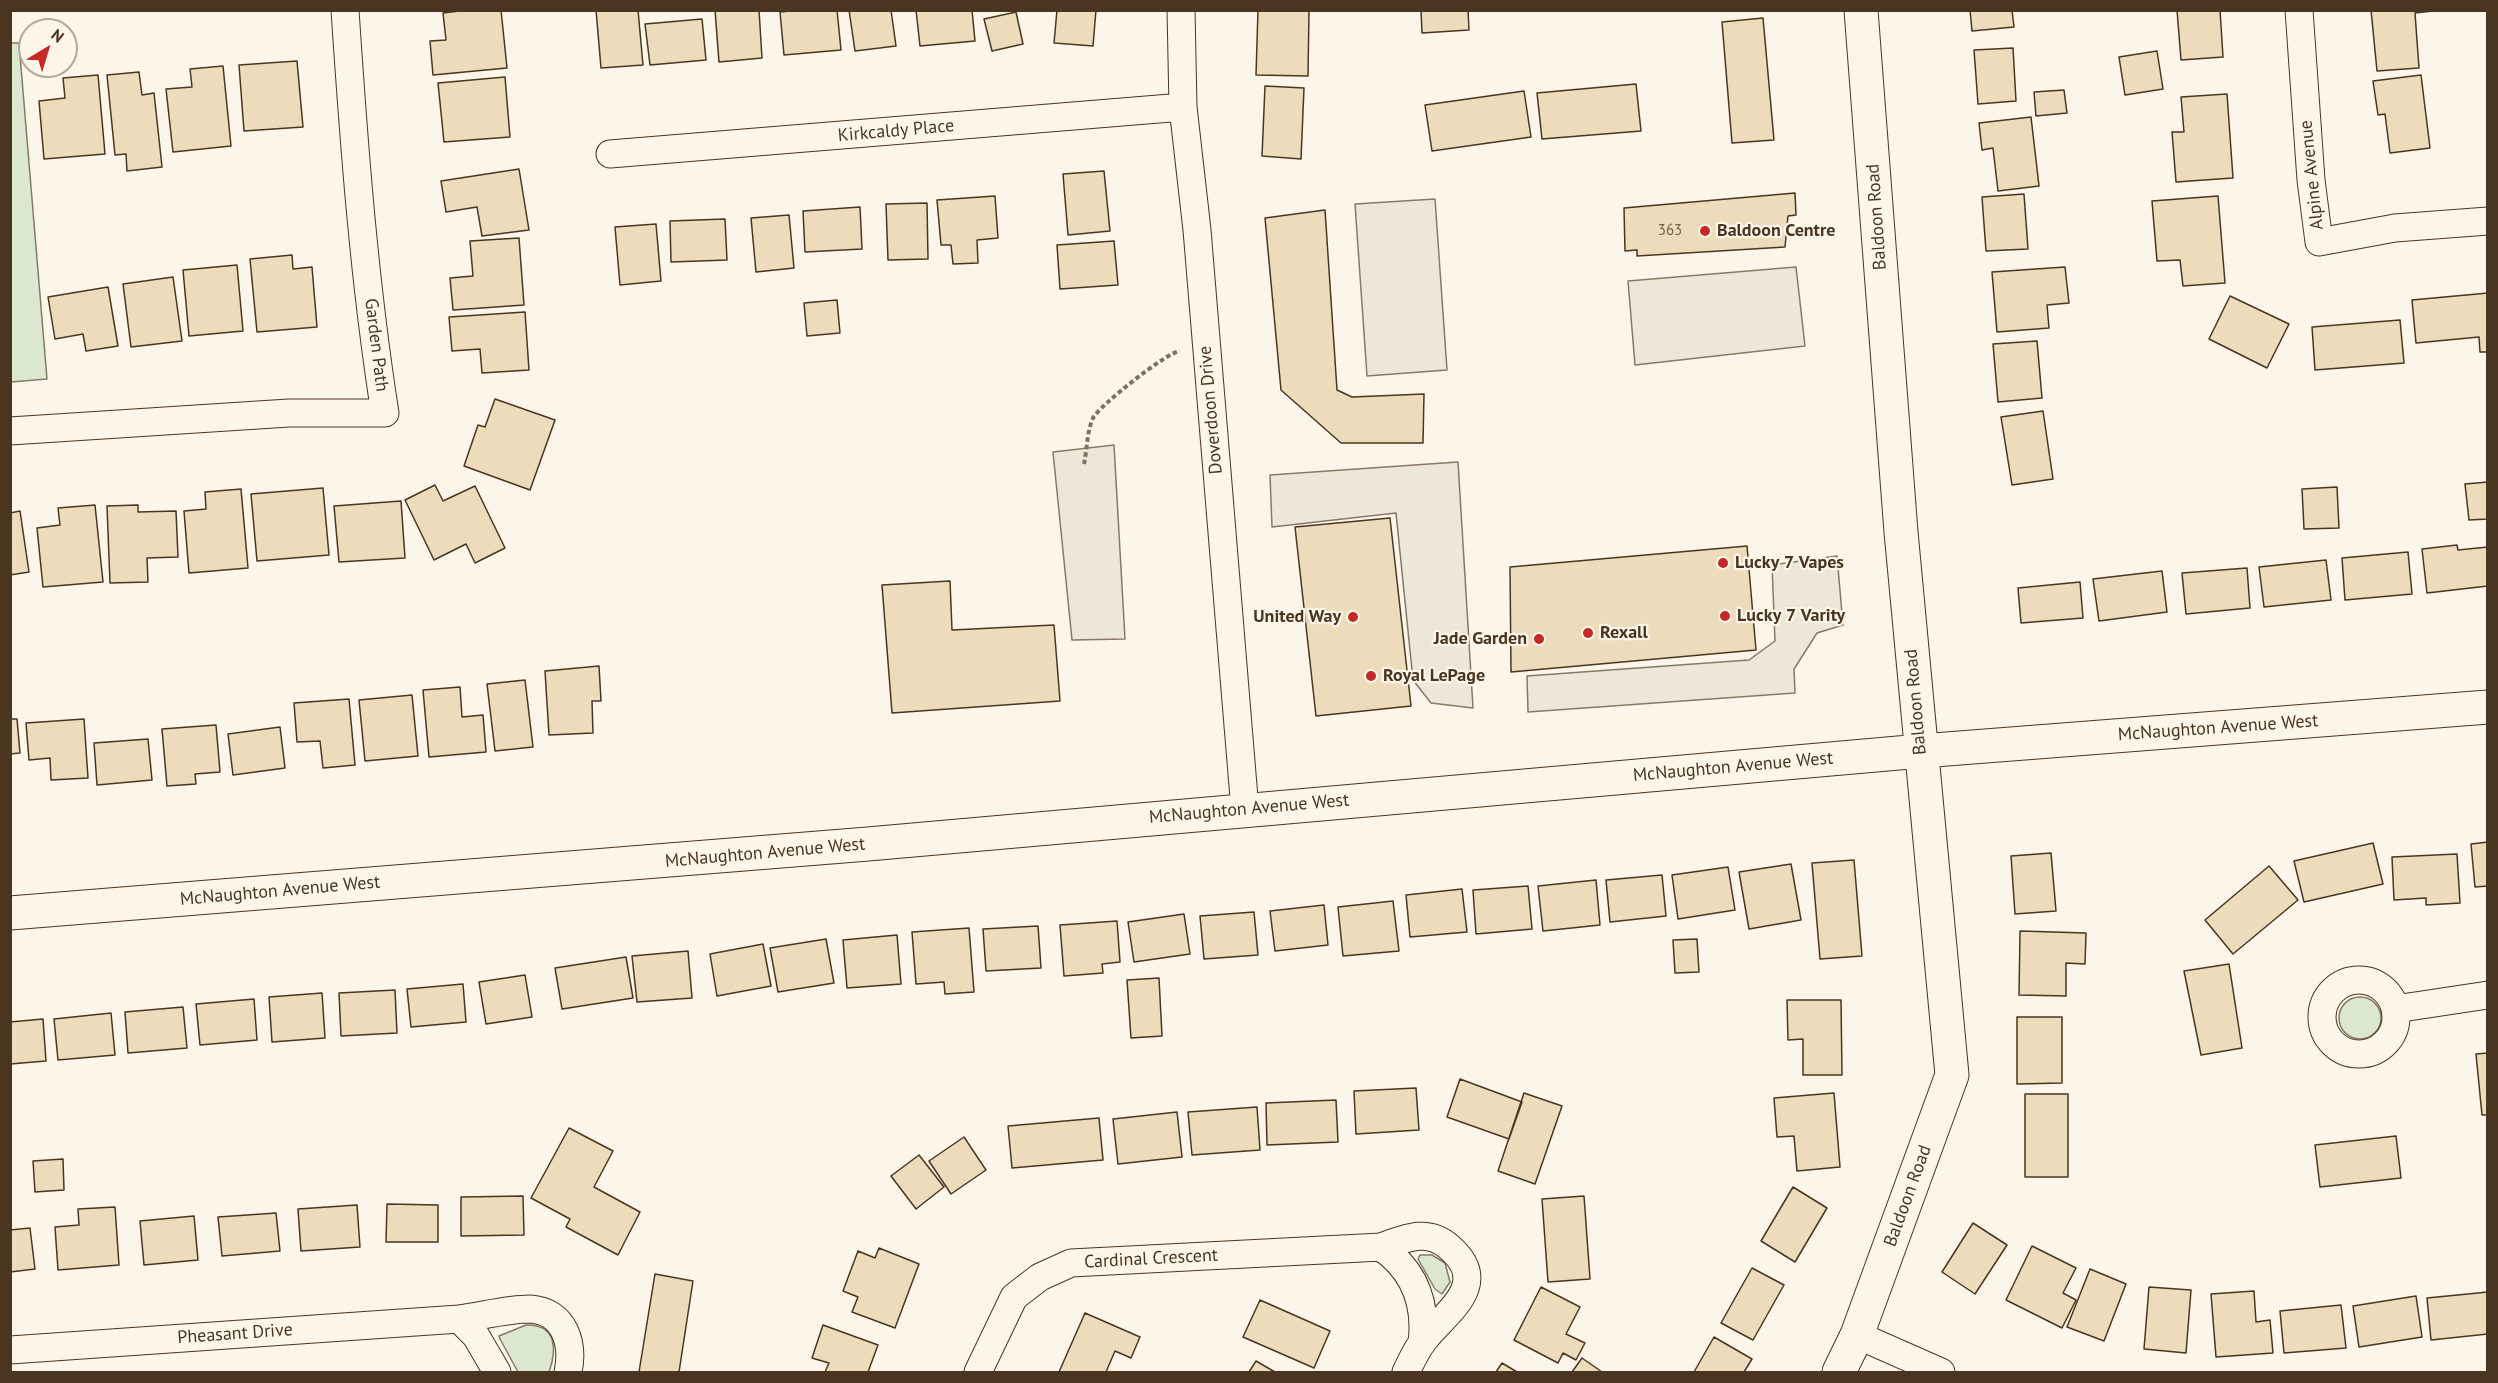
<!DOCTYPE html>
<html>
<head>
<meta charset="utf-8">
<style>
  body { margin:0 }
  #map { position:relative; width:2498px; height:1383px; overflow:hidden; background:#fbf6e9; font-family:"PT Sans",sans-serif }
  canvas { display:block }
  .frame { position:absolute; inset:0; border:12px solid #4a3520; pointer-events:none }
  .north { position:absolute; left:18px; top:18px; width:60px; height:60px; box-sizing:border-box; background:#fbf6e9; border:2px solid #b4a999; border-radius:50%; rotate:38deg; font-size:16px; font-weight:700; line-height:24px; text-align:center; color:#4a3520 }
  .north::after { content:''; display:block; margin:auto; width:21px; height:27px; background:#c62828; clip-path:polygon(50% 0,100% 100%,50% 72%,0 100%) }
</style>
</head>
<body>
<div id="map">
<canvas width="2498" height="1383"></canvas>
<div class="frame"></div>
<div class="north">N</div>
</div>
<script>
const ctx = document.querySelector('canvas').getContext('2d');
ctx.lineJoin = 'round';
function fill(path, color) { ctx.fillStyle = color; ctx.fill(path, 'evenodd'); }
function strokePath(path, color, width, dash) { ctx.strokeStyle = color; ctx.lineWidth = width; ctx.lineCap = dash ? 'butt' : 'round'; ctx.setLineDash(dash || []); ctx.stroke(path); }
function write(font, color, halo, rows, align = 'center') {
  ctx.font = font + ' "PT Sans",sans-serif'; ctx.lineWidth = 4.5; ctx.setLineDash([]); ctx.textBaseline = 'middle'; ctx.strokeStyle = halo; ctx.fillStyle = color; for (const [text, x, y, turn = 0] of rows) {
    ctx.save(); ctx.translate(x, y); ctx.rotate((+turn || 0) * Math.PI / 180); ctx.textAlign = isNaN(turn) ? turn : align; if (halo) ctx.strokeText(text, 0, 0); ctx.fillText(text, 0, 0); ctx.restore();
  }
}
const green = new Path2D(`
  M11,43H19L47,379L11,382Z
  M2339 1018a21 21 0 1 1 42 0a21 21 0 1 1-42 0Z
  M1420,1255H1432L1445,1263L1450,1282L1442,1294L1435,1289L1418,1259Z
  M526,1325C557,1324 557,1350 549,1372H518L500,1339L499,1336Z`);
fill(green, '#dce7d0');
strokePath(green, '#887966', 1.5);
const parking = new Path2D(`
  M1435,199L1447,370L1367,376L1355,204Z
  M1796,267L1805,346L1635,365L1628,281Z
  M1114,445L1125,639L1072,640L1053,452Z
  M1458,462L1473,708L1431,703L1413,680L1396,513L1272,527L1270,475Z
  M1837,556L1843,625L1817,633L1794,669L1795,693L1528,712L1527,676L1749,660L1775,641L1772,565Z`);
fill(parking, '#ede7d9');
strokePath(parking, '#887966', 1.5);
const building = new Path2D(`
  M468,10H501L507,68L433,75L430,41L446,40L443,13Z
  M596,10H638L643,65L601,68Z
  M715,10H759L762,58L719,62Z
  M800,10H837L841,50L784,55L780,12Z
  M849,10H891L896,46L855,51Z
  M916,10H972L975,41L920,46Z
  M1057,10H1096L1093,46L1054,43Z
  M1258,10H1309L1308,76L1256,75Z
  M1421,10H1468L1469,30L1422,33Z
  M1970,10H2012L2014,27L1972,31Z
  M2177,10H2220L2223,57L2181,60Z
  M2371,10H2442L2415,13L2419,68L2377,71Z
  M1016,12L1023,44L992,51L984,19Z
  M1763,18L1774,140L1732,143L1722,22Z
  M702,19L706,60L650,65L645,24Z
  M2013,48L2016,101L1978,104L1974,50Z
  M2157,51L2163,89L2125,95L2119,57Z
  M297,61L303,127L244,131L239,65Z
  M223,66L231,146L173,152L166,89L192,87L190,69Z
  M139,72L142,95L154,93L162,167L127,171L126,154L115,155L107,75Z
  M98,75L105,154L44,159L39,101L65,98L63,78Z
  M2421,75L2430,148L2390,153L2385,114L2378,115L2373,81Z
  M505,77L510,137L444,142L438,83Z
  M1636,84L1641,131L1542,139L1537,93Z
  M1265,86L1304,88L1301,159L1262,156Z
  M2064,90L2067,113L2036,116L2034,92Z
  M1524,91L1531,137L1432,151L1425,105Z
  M2227,94L2233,178L2176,182L2172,132H2184L2181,97Z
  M2031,117L2039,186L1998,191L1993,148L1982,150L1979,123Z
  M519,169L529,230L482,236L477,207L446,212L441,181Z
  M1104,171L1110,231L1068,235L1063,174Z
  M1795,193L1796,215L1788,216L1785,247L1637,256V250L1625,251L1624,208Z
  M2024,194L2028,249L1986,251L1982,197Z
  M995,196L998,238L977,240L978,263L953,264L951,245H941L937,200Z
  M2218,196L2225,283L2183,286L2180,260L2157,261L2152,201Z
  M927,203L928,259L888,260L886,204Z
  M860,207L862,249L805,252L803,211Z
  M1325,210L1337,390L1352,397L1424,394L1423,443H1341L1281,390L1265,218Z
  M789,215L794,268L756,272L751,218Z
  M725,219L727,260L671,262L670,221Z
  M656,224L661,281L620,285L615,227Z
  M519,238L524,305L453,310L450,278L473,276L470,241Z
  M1114,241L1118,285L1060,289L1057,245Z
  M292,255L293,269L312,267L317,327L257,332L250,259Z
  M237,265L243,331L189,336L183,270Z
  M2065,267L2069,303L2047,305L2049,328L1997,332L1992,272Z
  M173,277L182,341L131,347L123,284Z
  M108,287L118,346L86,351L83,334L55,339L48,297Z
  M2488,293V352H2480L2479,337L2416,343L2412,300Z
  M2230,296L2289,324L2267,368L2209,339Z
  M837,300L840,333L807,336L804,303Z
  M525,312L529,370L482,373L480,349L452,351L449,317Z
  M2400,320L2404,363L2315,370L2312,327Z
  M2037,341L2042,398L1998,402L1993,344Z
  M495,399L555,420L530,490L464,466L478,425L485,427Z
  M2043,411L2053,479L2012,485L2001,417Z
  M2488,482V519L2469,520L2465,484Z
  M435,485L443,501L475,486L505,548L475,563L466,544L434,560L405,500Z
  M2337,487L2339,528L2304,529L2302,489Z
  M323,488L329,555L257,561L251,494Z
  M241,489L248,568L189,573L184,511L206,509L205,492Z
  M401,501L405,558L339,562L334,506Z
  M95,505L103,582L43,587L37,528L60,525L58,508Z
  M138,505V512L176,511L178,557L147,558L148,582L110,583L107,506Z
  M20,511L29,572L10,575V513Z
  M1390,518L1411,706L1316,716L1295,527Z
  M2457,545L2458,550L2488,547V586L2427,593L2422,549Z
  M1747,546L1756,650L1511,672L1510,567Z
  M2408,552L2412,594L2345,600L2342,558Z
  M2326,560L2331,600L2264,607L2259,567Z
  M2247,568L2250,608L2186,614L2182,573Z
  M2162,571L2167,612L2099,621L2093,579Z
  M950,581L952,630L1054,625L1060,701L892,713L882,585Z
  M2080,582L2083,618L2021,623L2018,588Z
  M599,666L601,701H592L593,733L549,735L545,671Z
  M525,680L533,747L495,751L487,684Z
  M460,687L462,717L483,715L486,752L429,757L423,690Z
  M412,695L418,756L365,761L359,700Z
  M349,699L355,765L323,768L320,741L297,742L294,703Z
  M10,719H17L20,753L10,754Z
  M84,719L88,778L51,780L50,758L29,760L26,723Z
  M216,725L220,772L195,774L196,784L167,786L162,729Z
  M280,727L285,768L233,775L228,734Z
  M148,739L152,780L97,785L94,743Z
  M2488,842V886L2475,887L2471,844Z
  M2373,843L2383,884L2304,902L2294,861Z
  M2051,853L2056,911L2015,914L2011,856Z
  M2457,854L2460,903L2426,905V898L2394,900L2392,857Z
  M1854,860L1862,956L1820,959L1812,863Z
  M1791,864L1801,920L1749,929L1739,872Z
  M2269,866L2298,900L2233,954L2205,920Z
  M1728,867L1735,910L1678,919L1672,875Z
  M1662,875L1666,916L1610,922L1606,880Z
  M1596,880L1600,925L1543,931L1538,886Z
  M1528,886L1532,929L1476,934L1473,890Z
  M1462,889L1467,932L1410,937L1406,895Z
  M1393,901L1399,951L1343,956L1338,907Z
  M1324,905L1328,945L1275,951L1270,911Z
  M1254,912L1258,955L1204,959L1200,916Z
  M1184,914L1190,954L1134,962L1128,922Z
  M1117,921L1120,962L1102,964L1103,973L1064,976L1060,925Z
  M1038,926L1041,968L986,971L983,929Z
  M969,928L974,992L945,994L944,982L916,984L912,932Z
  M2020,931L2086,933L2085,964L2066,963V996L2019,995Z
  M897,935L901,984L847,988L843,940Z
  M826,939L834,983L778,992L770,948Z
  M1697,939L1699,972L1675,973L1673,940Z
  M763,944L771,986L717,996L710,954Z
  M688,951L692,998L637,1002L632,956Z
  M626,957L633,998L562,1009L555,968Z
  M2229,964L2242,1048L2201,1055L2184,971Z
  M525,975L532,1017L486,1024L479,982Z
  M1159,978L1162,1036L1131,1038L1127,980Z
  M463,984L466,1022L411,1027L407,989Z
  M395,990L397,1033L341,1036L339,993Z
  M322,993L325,1038L272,1042L269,997Z
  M254,999L257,1040L200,1045L196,1004Z
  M1787,1000H1841L1842,1075H1803V1039L1788,1040Z
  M183,1007L187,1048L128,1053L125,1012Z
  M111,1013L115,1055L58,1060L54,1019Z
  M2017,1017H2062V1083L2017,1084Z
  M43,1019L46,1061L10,1064V1022Z
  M2488,1053V1115H2482L2476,1054Z
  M1460,1079L1522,1102L1509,1139L1447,1117Z
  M1416,1088L1419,1130L1356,1134L1354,1091Z
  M1524,1093L1562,1106L1535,1184L1498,1171Z
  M1834,1093L1840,1167L1797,1171L1794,1136L1777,1137L1774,1098Z
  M2025,1094H2068V1177H2025Z
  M1336,1100L1338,1142L1267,1145L1266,1103Z
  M1257,1107L1260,1150L1192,1155L1188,1112Z
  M1177,1112L1182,1157L1118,1164L1113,1119Z
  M1099,1118L1103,1160L1012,1168L1008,1126Z
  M569,1128L613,1151L594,1187L640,1212L618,1255L566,1227L570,1219L531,1198Z
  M2396,1136L2401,1178L2320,1187L2315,1145Z
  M964,1137L986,1170L951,1194L929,1161Z
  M919,1155L944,1187L916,1209L891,1176Z
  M63,1159L64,1190L35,1192L33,1161Z
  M1793,1187L1827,1208L1795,1262L1761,1241Z
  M523,1196L524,1235L461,1236V1197Z
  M1584,1196L1590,1279L1548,1282L1542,1199Z
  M387,1204L438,1205V1242H386Z
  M357,1205L360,1247L301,1251L298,1209Z
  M115,1207L119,1265L58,1270L55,1227L79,1225L78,1209Z
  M276,1213L280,1251L222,1256L218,1217Z
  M194,1216L198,1260L144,1265L140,1221Z
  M1973,1223L2007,1245L1975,1294L1942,1272Z
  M30,1228L35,1269L10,1272V1230Z
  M2032,1246L2076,1268L2063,1293L2076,1300L2062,1328L2006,1300Z
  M879,1248L919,1264L895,1328L852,1312L858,1297L843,1291L858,1251L875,1258Z
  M1752,1268L1784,1285L1753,1340L1721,1323Z
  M2090,1269L2126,1284L2104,1341L2067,1327Z
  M655,1274L693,1281L679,1372H639Z
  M1541,1287L1580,1307L1566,1334L1585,1343L1576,1360L1563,1353L1558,1363L1514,1340Z
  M2149,1287L2191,1290L2186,1353L2144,1349Z
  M2254,1291L2256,1322L2270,1320L2273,1353L2216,1357L2211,1294Z
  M2488,1292V1334L2431,1340L2427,1298Z
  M2416,1296L2422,1337L2359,1347L2353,1306Z
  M1260,1300L1330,1331L1314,1368L1243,1337Z
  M2341,1305L2346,1348L2284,1353L2280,1311Z
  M1085,1313L1140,1337L1131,1358L1115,1351L1106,1372H1059Z
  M823,1325L878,1345L868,1372H825L829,1363L812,1358Z
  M1714,1337L1752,1359L1744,1372H1694Z
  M1582,1358L1602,1372H1572Z
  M1256,1361L1275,1372H1249Z
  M1502,1363L1517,1372H1496Z`);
fill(building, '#ecdcbc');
strokePath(building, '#4a3520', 1.5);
const street = new Path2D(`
  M1181,10L1183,107L1197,230L1245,810
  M2299,10L2311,180L2319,242L2395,228L2488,221
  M610,154L1183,107
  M10,431L289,413H385C364,280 354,145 345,10
  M2322 1017a37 37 0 1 1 74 0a37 37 0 1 1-74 0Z
  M2395,1009L2488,995
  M1381,1247C1414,1270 1427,1302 1422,1343
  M459,1319L476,1336L497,1372
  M1857,1335L1941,1372
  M10,1350L459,1319C482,1316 507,1309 530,1309C565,1311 574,1344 568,1372
  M978,1372L1014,1297L1040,1277L1071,1263L1381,1247C1406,1238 1428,1228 1449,1247C1492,1284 1447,1311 1424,1340C1416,1350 1411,1362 1406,1372`);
const secondary = new Path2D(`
  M10,913L868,844L1921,751L2488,707
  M1839,1372L1857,1335L1952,1075L1901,532L1861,10`);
strokePath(street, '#4a3520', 29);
strokePath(secondary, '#4a3520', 35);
strokePath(new Path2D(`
  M1084,464C1087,450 1087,431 1093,418C1099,406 1167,352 1180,351`), '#7f6f5c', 4, [4.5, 3]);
strokePath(street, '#fbf6e9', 27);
strokePath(secondary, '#fbf6e9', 33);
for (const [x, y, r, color] of [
  [1705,231,6,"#c62828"],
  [1723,563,6,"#c62828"],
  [1725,616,6,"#c62828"],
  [1353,617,6,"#c62828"],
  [1588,633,6,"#c62828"],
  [1539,639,6,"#c62828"],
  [1371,676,6,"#c62828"]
]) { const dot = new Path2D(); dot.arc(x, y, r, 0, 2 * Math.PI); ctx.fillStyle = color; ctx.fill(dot); strokePath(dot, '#fbf6e9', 2); }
write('15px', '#725f47', null, [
  ["363",1670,231]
]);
write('18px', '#4a3520', '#fbf6e9', [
  ["Kirkcaldy Place",896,131,-5],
  ["Alpine Avenue",2312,175,-96],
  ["Baldoon Road",1877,217,-94],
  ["Garden Path",376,345,83],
  ["Doverdoon Drive",1211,410,-95],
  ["Baldoon Road",1916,702,-95],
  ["McNaughton Avenue West",2218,728,-4],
  ["McNaughton Avenue West",1733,767,-5],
  ["McNaughton Avenue West",1249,809,-5],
  ["McNaughton Avenue West",765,853,-5],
  ["McNaughton Avenue West",280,891,-5],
  ["Baldoon Road",1908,1196,-70],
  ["Cardinal Crescent",1151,1259,-3],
  ["Pheasant Drive",235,1334,-4]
]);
write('bold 18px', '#4a3520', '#fbf6e9', [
  ["Baldoon Centre",1717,231],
  ["Lucky 7 Vapes",1735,563],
  ["Lucky 7 Varity",1737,616],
  ["United Way",1341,617,"right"],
  ["Rexall",1600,633],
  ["Jade Garden",1527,639,"right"],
  ["Royal LePage",1383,676]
], 'left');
</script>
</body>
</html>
